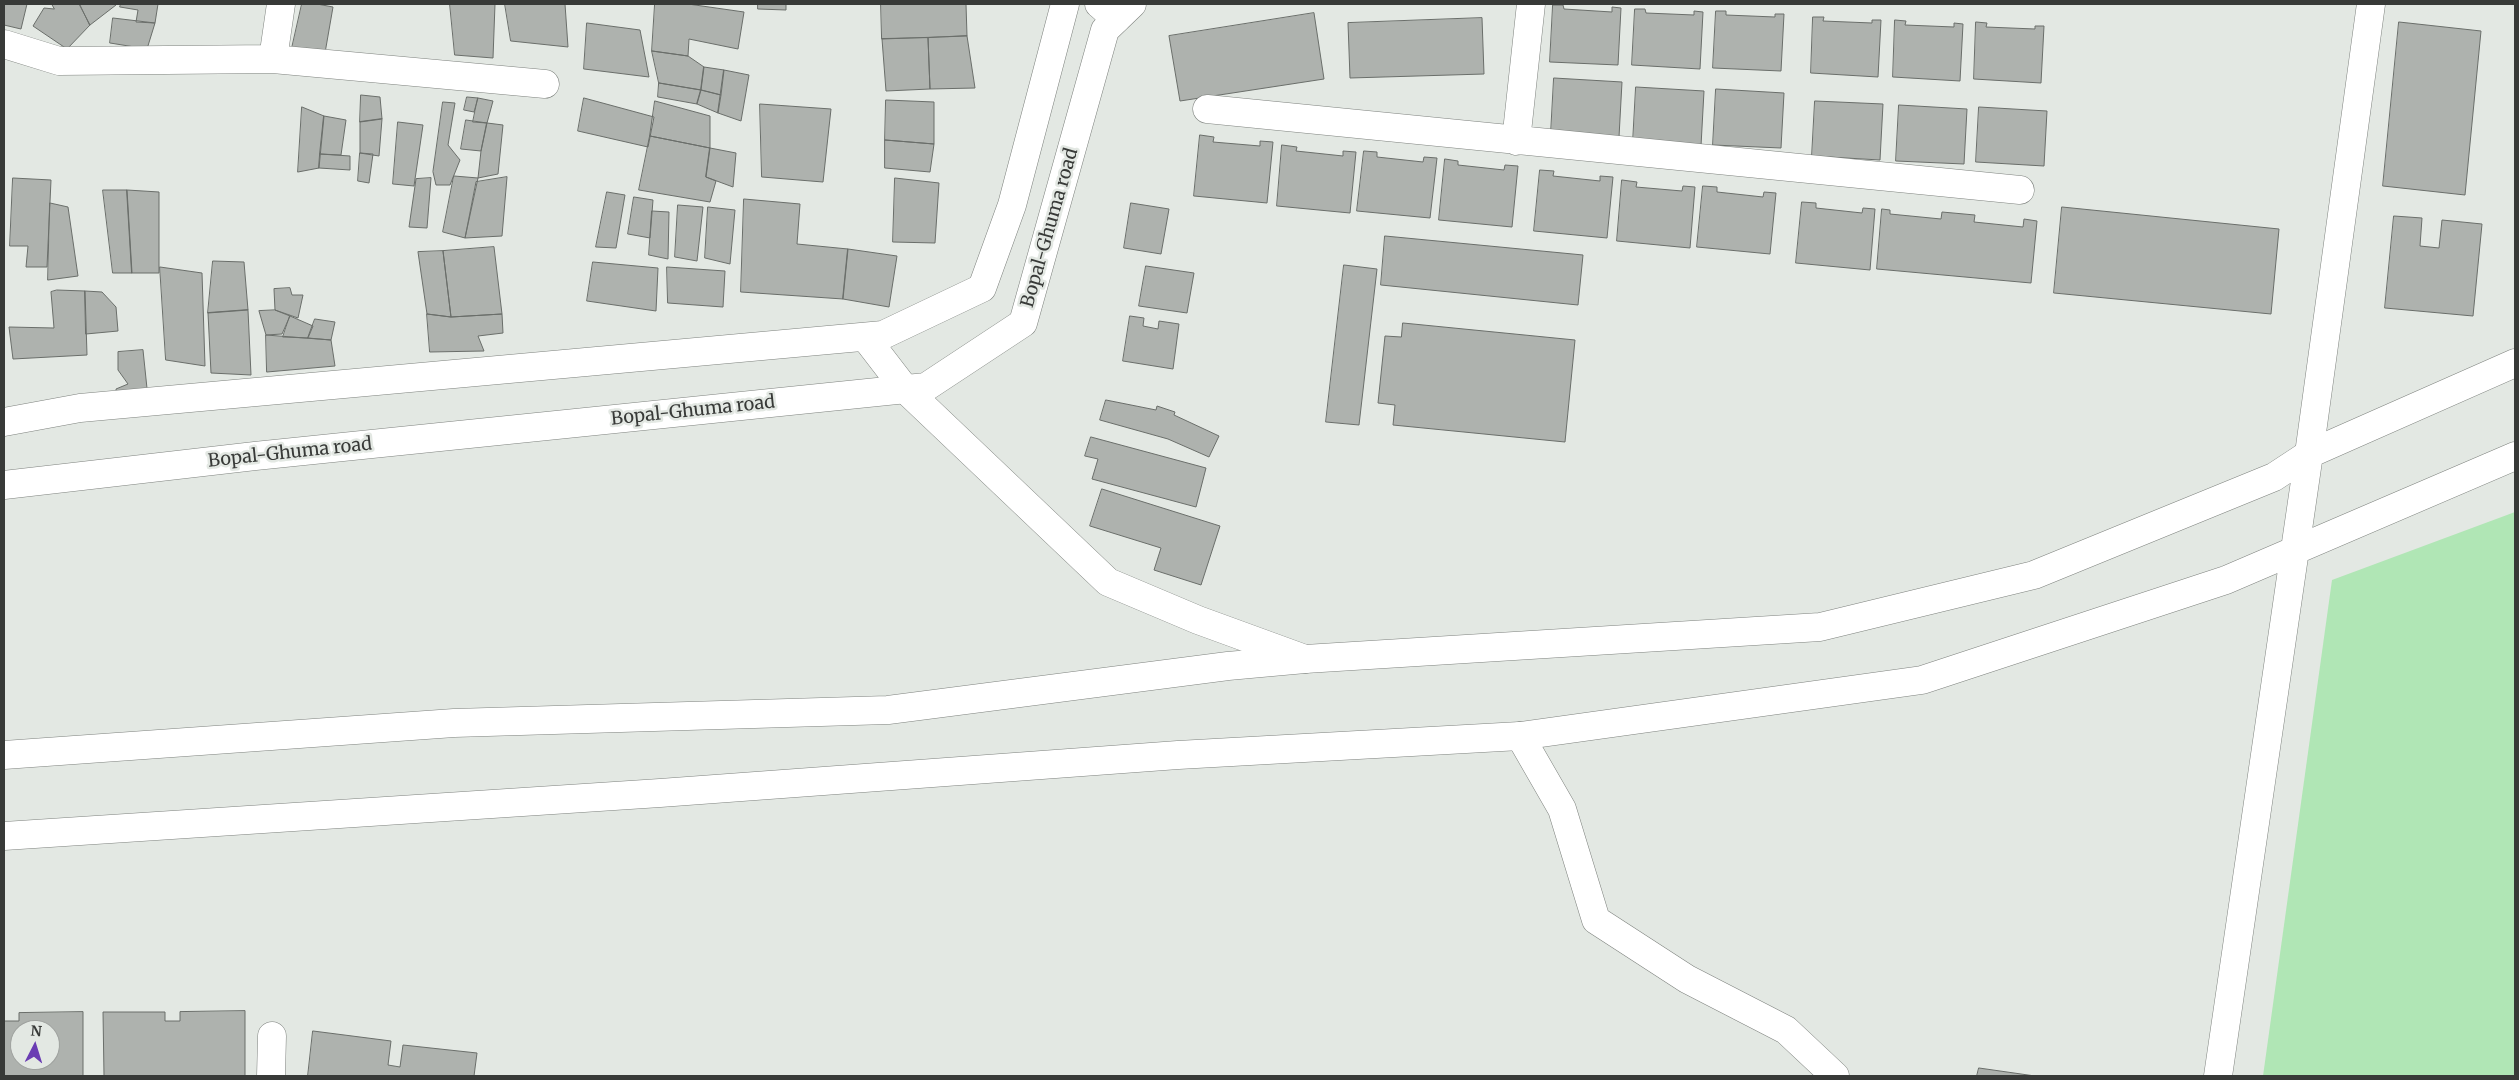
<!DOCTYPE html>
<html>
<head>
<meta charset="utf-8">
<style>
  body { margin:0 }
  #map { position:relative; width:2519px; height:1080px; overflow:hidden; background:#e3e8e3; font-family:Merriweather,serif }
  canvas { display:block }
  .frame { position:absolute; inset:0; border:5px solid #383a38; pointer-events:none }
  .north { position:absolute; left:10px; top:1020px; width:50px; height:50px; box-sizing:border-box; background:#e3e8e3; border:1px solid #9fa29f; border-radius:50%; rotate:5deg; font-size:14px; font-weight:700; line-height:20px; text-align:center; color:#383a38 }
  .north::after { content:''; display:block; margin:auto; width:18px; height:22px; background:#6a3cb3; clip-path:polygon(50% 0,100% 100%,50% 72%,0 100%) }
</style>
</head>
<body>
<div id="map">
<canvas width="2519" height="1080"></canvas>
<div class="frame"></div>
<div class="north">N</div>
</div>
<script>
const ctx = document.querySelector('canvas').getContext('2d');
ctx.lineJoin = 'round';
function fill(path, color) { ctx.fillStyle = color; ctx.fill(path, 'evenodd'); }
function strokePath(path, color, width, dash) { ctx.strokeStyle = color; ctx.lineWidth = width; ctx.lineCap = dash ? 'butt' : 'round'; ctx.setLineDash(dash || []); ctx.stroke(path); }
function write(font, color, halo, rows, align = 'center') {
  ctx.font = font + ' Merriweather,serif'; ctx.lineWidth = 5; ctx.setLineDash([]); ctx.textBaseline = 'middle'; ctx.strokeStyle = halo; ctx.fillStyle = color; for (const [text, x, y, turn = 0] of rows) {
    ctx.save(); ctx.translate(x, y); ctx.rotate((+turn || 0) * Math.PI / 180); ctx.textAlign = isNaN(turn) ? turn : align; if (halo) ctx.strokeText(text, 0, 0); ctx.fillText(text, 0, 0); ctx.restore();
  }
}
fill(new Path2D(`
  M2515,512V1076H2263L2332,580Z`), '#b0e6b5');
const building = new Path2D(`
  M4,4H27L21,29L4,25Z
  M52,4H79L90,25L67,49L33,26L44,8L54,9Z
  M80,4H116V5L90,25Z
  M121,4H158L155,23L136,22L138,10L120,7Z
  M302,4H317L333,7L325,53L292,48Z
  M450,4H495L493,58L455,55Z
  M505,4H565L568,47L511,41Z
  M655,4H688L744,12L738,49L689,39L688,56L652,51Z
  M758,4H786V10L758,9Z
  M881,4H966L967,36L882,39Z
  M1553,5H1563L1564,9L1612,12V7L1621,8L1618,65L1550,62Z
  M1635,9H1645L1646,13L1694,15V11L1703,12L1700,69L1632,65Z
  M1716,11H1726V15L1775,17V14H1784L1781,71L1713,68Z
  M1314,13L1324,79L1180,101L1169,36Z
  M1813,17H1824L1823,21L1872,23V20H1881L1878,77L1811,73Z
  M113,18L155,23L147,49L110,43Z
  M1482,18L1484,74L1350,78L1348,23Z
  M1895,20L1906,21L1905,25L1954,27V23L1963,24L1960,81L1893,77Z
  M1976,22L1987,23L1986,27L2035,29V26H2044L2041,83L1974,79Z
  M2399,22L2481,31L2465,195L2383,186Z
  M587,23L640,30L649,77L584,69Z
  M967,36L975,88L930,89L928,38Z
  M928,38L930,89L886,91L882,39Z
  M652,51L688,56L704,67L701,90L659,83Z
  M704,67L724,70L721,95L701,90Z
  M724,70L749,75L741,121L718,113Z
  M1554,78L1622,82L1619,137L1551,133Z
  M659,83L701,90L697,104L658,97Z
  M1636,87L1704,91L1701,146L1633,142Z
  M1716,89L1784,93L1781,148L1713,145Z
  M701,90L721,95L718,113L697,104Z
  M361,95L380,97L382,119L360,122Z
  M467,97L478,98L474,112L464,110Z
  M478,98L493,101L487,123L473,122Z
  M584,98L654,117L648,147L578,131Z
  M886,100L934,102V144L885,140Z
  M655,101L710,116V148L650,136Z
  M1815,101L1883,104L1880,160L1812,156Z
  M443,102L455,103L448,145L460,160L450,185H436L433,172Z
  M760,104L831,109L823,182L762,177Z
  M1899,105L1967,109L1964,164L1896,161Z
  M302,107L324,116L319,168L298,172Z
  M1979,107L2047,111L2044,166L1976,162Z
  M324,116L346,120L341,155L320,154Z
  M382,119L379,156L360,153V122Z
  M466,120L487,123L481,151L461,149Z
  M398,122L423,125L414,186L393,184Z
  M487,123L503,125L498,174L478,178L481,151Z
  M1200,135L1214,137L1213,142L1260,146V141L1273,142L1267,203L1194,196Z
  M650,136L710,148L706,177L716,181L710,202L639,190Z
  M885,140L934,144L930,172L885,168Z
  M1282,145L1297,147L1296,151L1343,156V151L1356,152L1350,213L1277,206Z
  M710,148L736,153L733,187L706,177Z
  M1364,151L1377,152V157L1423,162L1424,157L1437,158L1430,218L1357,211Z
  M360,153L373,154L369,183L358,181Z
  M320,154L350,156V170L319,168Z
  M1445,159L1458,161V165L1504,170L1505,165L1518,166L1512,227L1439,220Z
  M1540,170L1554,171L1553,176L1600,181V176L1613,177L1607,238L1534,231Z
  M454,176L478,178L465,238L443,232Z
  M507,177L502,236L465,238L476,182Z
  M13,178L51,180L47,267H26L28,246H10Z
  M431,178L427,228L409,227L416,179Z
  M895,178L939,183L935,243L893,242Z
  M1622,180L1637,182L1636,187L1682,191L1683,186L1695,187L1690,248L1617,241Z
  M1703,186L1717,187V192L1763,197L1764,192L1776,193L1770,254L1697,247Z
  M103,190H127L132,273H113Z
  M127,190L159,192V273H132Z
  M607,192L625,195L616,248L596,247Z
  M634,197L653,200L650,238L628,234Z
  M744,199L800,204L797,244L848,249L843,299L741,292Z
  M1802,202L1816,203V208L1862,213L1863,208L1875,209L1870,270L1796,263Z
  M50,203L68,207L78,276L48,280Z
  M1131,203L1169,209L1161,254L1124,248Z
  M678,205L703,207L697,261L675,257Z
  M708,207L735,210L730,264L705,258Z
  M2062,207L2279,229L2271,314L2054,293Z
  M1882,209L1890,210V214L1941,219L1942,212L1975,215L1974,222L2023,227L2024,219L2037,221L2031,283L1877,269Z
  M652,211L669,212L668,259L649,255Z
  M2394,216L2422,218L2420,246L2439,248L2442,220L2482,224L2473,316L2385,308Z
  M1385,236L1583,255L1578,305L1381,285Z
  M494,247L502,314L451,317L443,251Z
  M848,249L897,256L889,307L843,299Z
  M443,251L451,317L427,314L418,252Z
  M213,261L244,262L248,310L208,313Z
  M593,262L658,268L656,311L587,301Z
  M1344,265L1377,269L1359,425L1326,422Z
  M1146,266L1194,273L1187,313L1139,306Z
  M160,267L202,273L205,366L166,360Z
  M667,267L725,271L723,307L668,303Z
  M290,288L292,295H303L298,318L275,310L274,289Z
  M57,290L85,291L87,355L13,359L9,327L54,328L51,292Z
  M85,291L102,292L116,307L118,331L86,334Z
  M248,310L251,375L211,373L208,313Z
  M275,310L290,316L282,334L266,335L259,311Z
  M427,314L451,317L502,314L503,333L478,336L484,351L430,352Z
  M290,316L313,326L308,338L283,337Z
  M1130,316L1144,318L1143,326L1158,329L1159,321L1179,324L1173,369L1123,361Z
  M315,319L335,322L331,340L308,338Z
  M1403,323L1575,340L1565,442L1393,425L1395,405L1378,403L1385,336L1401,337Z
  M266,335L331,340L335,366L267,372Z
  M143,350L148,398L117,404L116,389L128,384L118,370V352Z
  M1106,400L1156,410L1157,406L1175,412L1174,415L1219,436L1209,457L1168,439L1100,420Z
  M1091,437L1206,468L1196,507L1092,479L1098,459L1085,456Z
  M1102,489L1220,526L1201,585L1154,570L1161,548L1090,526Z
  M245,1011V1076H104L103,1012H165V1021H180V1012Z
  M83,1012V1076H4V1021H19V1013ZM20,1030H50V1060H20Z
  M313,1031L391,1041L388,1065L400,1067L403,1045L477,1053L474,1076H308Z
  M1979,1068L2035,1076H1977Z`);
fill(building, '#aeb2ae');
strokePath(building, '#6a6e6a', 1);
const minor = new Path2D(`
  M281,4L273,59L545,84
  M1099,4L1116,19
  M4,44L59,61L273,59
  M1207,109L2020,190
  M1516,141L1531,4
  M865,337L905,389L1108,582L1198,620L1305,659
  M2309,454L2371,4
  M1520,736L1562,809L1596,920L1687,979L1786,1030L1835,1076
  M271,1076L272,1036`);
const tertiary = new Path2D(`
  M4,422L80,408L883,335L982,288L1012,205L1065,4
  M4,485L255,456L926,387L1023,323L1105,30L1132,4
  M4,755L454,723L888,710L1228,666L1305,659L1820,627L2034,575L2274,477L2309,454L2515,363
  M4,836L660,793L1178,755L1520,736L1922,680L2226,580L2515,456
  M2218,1076L2309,454`);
strokePath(minor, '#7e827e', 29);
strokePath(tertiary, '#7e827e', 29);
strokePath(minor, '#fff', 28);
strokePath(tertiary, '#fff', 28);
write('18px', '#383a38', '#e3e8e3', [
  ["Bopal-Ghuma road",1050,228,-74],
  ["Bopal-Ghuma road",693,411,-6],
  ["Bopal-Ghuma road",290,453,-6]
]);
</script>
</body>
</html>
